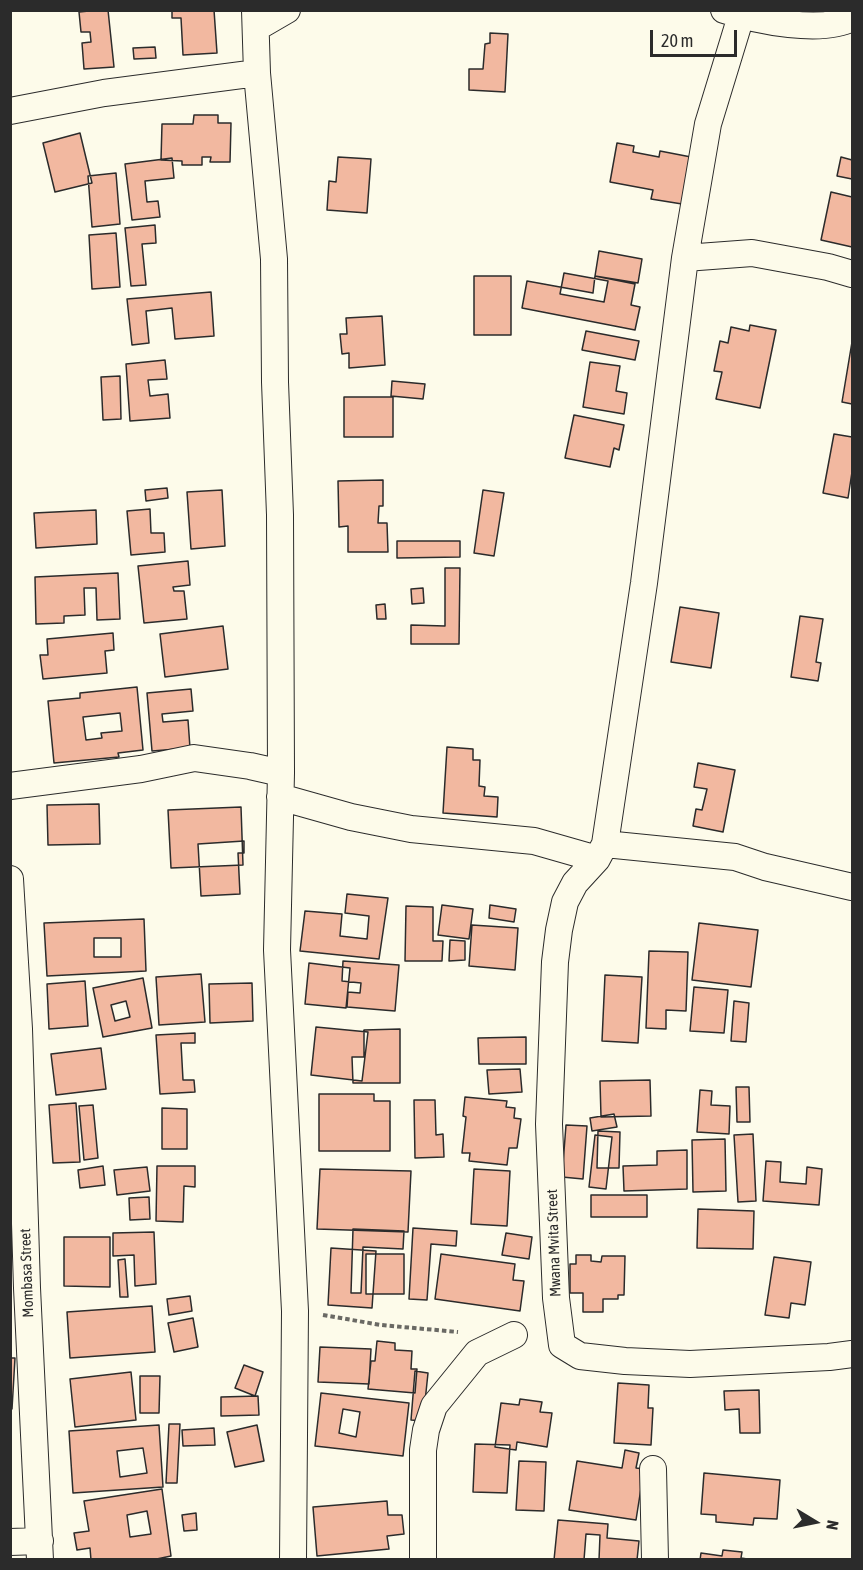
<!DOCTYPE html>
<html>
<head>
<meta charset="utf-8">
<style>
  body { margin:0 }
  #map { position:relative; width:863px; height:1570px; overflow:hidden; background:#fdfbea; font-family:"Asap Condensed",sans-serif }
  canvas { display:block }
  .frame { position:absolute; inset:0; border:12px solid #2b2b2b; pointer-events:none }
  .north { position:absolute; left:785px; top:1492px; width:60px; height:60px; -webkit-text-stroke:4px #fdfbea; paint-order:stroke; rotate:100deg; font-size:16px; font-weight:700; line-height:24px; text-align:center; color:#2b2b2b }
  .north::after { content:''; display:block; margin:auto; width:21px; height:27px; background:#2b2b2b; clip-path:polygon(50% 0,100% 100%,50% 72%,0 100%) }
  .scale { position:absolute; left:650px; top:30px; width:87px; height:27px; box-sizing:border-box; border:3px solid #2b2b2b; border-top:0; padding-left:8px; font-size:18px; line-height:21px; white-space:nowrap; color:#2b2b2b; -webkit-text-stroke:4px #fdfbea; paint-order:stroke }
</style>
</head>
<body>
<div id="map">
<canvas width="863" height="1570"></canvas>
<div class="frame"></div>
<div class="north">N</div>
<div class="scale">20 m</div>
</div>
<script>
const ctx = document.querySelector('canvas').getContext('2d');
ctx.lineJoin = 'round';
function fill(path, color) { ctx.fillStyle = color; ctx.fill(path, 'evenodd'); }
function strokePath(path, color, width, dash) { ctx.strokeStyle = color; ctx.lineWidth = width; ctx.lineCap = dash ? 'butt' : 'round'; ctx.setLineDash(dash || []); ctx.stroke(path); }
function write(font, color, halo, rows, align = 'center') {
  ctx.font = font + ' "Asap Condensed",sans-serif'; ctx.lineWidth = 4.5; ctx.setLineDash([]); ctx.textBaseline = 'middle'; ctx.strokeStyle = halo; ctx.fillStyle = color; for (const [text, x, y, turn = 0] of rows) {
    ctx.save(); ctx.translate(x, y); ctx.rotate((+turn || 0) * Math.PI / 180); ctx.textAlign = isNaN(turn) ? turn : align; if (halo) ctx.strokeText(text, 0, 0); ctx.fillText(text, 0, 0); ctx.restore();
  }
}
const building = new Path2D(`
  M99,10H108L114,67L84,69L82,43L91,42L90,32H81L79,12Z
  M172,10H214L217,53L183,55L181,18H172Z
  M490,33L508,34L505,92L469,90V69H483L485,44L490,43Z
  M155,47L156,58L134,59L133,48Z
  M194,115H218V123H231L230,162H210L211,157H202V165H182V161L161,160L162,124H193Z
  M80,133L92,183L55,192L43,143Z
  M617,143L634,146L633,152L659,157L660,151L691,157L682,204L651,199L653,190L610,182Z
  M338,157L371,159L367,213L327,210L329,181L336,182Z
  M841,157L852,160V179L837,176Z
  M172,158L174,178L145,181L147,202L158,201L160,217L132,220L125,164Z
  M116,173L120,224L92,227L88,176Z
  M831,192L852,197V247L821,240Z
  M155,225L156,243L142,244L146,285L131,286L125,228Z
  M116,233L120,287L92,289L89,235Z
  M599,251L642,259L638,283L595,276Z
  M564,273L608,281L604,302L560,294Z
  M474,276H511V335H474Z
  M595,276L635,284L631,305L640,307L635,330L522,308L527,281L593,293Z
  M211,292L214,336L175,339L172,308L146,311L149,343L132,345L127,299Z
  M382,316L385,365L349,368V353L342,354L340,334H347L346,318Z
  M750,325L776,330L760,408L716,399L722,372L714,371L720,341L728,343L731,327L749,331Z
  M586,331L639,341L635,360L582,350Z
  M852,342V404L842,402Z
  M165,360L167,379L148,380L150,396L168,394L170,418L130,421L126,364Z
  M590,362L620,366L616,391L627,393L624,414L583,407Z
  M120,376L121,419L103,420L101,377Z
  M392,381L425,384L423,399L391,396Z
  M344,397H393V437H344Z
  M574,415L624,425L619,450L614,448L610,467L565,458Z
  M834,434L852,437V472L848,498L823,493Z
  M383,480V506H379L378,523H387L388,552H348V526L339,527L338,481Z
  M167,488L168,498L146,501L145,490Z
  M222,490L225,546L191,549L187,492Z
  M483,490L504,493L494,556L474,553Z
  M150,509L151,533H164L165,552L131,555L127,511Z
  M96,510L97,544L36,548L34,513Z
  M397,541H460V557L397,558Z
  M188,561L190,585L173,587L174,591H184L187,619L144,623L138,566Z
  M445,568H460L459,644H411V625L445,626Z
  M118,573L120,619L97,620L96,588H84L85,615L64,616V623L36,624L35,577Z
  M423,588L424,603L412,604L411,589Z
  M385,604L386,619H377L376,605Z
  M680,607L719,613L711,668L671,662Z
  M800,616L823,619L816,662L821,663L818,681L791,677Z
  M223,626L228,669L165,677L160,634Z
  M113,633L114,650L105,651L107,673L43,679L40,655H48L47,639Z
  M137,687L143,750L118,753L119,757L54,763L48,701L80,698V693ZM120,713L122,731L101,733L102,738L86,740L83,717Z
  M191,689L193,711L162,714L163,722L188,720L190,748L152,751L147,693Z
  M447,747L473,749V760H480L479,786L485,787L484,796L498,797L497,817L443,813Z
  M698,763L735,770L723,832L693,826L696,809L702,810L707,789L694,787Z
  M99,804L100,844L48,845L47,805Z
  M241,807L243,865L171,868L168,810Z
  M244,841V853H238L240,894L201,896L198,844Z
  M347,894L388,898L379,959L300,951L305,911L342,914L340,936L367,939L369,916L345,913Z
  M442,905L473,909L469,939L438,935Z
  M490,905L516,909L514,922L489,918Z
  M406,906L433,907V941H443L442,961H405Z
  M144,919L146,971L47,976L44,923ZM94,938H121V957H94Z
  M699,923L758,930L751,987L692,980Z
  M472,925L518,928L515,970L469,966Z
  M450,940L465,941V960L449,961Z
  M649,951L688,952L686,1011L666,1010V1029L646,1028Z
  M343,961L399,965L395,1011L347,1007L348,992L360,993L361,983L342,981Z
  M309,963L350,968L346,1008L305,1004Z
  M201,974L205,1022L159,1025L156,977Z
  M605,975L642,977L638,1043L602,1041Z
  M143,978L152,1028L103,1037L93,988ZM126,1001L130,1017L115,1021L111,1005Z
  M85,981L88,1026L49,1029L47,984Z
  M252,983L253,1021L210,1023L209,984Z
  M694,987L728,990L724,1033L690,1031Z
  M734,1001L749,1003L746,1042L731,1041Z
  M316,1027L368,1032L362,1081L311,1075Z
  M400,1029V1083H353L352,1057H364V1030Z
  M195,1033V1043H181L183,1080H194L195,1092L160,1094L156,1035Z
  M526,1037V1064H479L478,1038Z
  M101,1048L106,1089L56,1095L51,1054Z
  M520,1069L522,1092L489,1094L487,1070Z
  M650,1080L651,1116L601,1117L600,1081Z
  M736,1087H749L750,1122H737Z
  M700,1090L712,1091L711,1105L730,1106L729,1134L697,1132Z
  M319,1094H374V1101H390V1151H319Z
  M465,1097L507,1101L506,1107L515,1108L514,1118L521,1119L517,1148H509L507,1165L469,1161L470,1153H462L466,1117L463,1116Z
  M414,1100H435L436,1135L443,1134L444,1157L415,1158Z
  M76,1103L80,1162L53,1163L49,1105Z
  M93,1105L98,1158L84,1160L79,1106Z
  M162,1108L187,1109V1149H162Z
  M614,1114L617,1127L592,1131L590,1118Z
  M566,1125L587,1126L583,1179L562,1177Z
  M598,1131L620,1132L619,1168H597Z
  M753,1134L756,1201L738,1202L734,1135Z
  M595,1135L612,1137L606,1189L589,1187Z
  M725,1139L726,1191L693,1192L692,1140Z
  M687,1150V1189L624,1191L623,1166L657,1165V1151Z
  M766,1161L781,1162L780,1182L806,1184L807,1167L822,1169L819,1205L763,1201Z
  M103,1166L105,1185L80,1188L78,1170Z
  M157,1166H195V1187L184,1186L183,1222L156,1221Z
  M147,1167L150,1191L117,1195L114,1170Z
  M320,1169L411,1171L408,1232L317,1229Z
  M474,1169L510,1171L507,1226L471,1224Z
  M591,1195H647V1217H591Z
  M149,1197L150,1219L130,1220L129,1198Z
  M698,1209L754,1211L753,1249L697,1248Z
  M413,1228L457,1231L456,1246L431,1244L427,1300L409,1299Z
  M353,1229L404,1231L403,1249L363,1247L361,1293H351Z
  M154,1232L156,1284L135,1286L134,1255L113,1256V1233Z
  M506,1233L532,1237L529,1259L502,1255Z
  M64,1237H110V1287L64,1286Z
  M331,1248L376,1251L372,1308L328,1305Z
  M366,1254H404V1294H366Z
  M441,1254L515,1264L513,1280L524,1281L520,1311L435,1299Z
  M576,1255H591V1261L601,1262L602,1256H625L624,1295H618V1299H603V1312H583V1293H570V1264H576Z
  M774,1257L811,1262L805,1305L791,1303L789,1318L765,1315Z
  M125,1259L128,1297H120L118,1260Z
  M190,1296L192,1311L169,1315L167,1299Z
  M152,1306L155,1352L70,1358L67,1312Z
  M193,1318L198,1347L174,1352L168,1323Z
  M377,1341L395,1343V1350L412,1351L411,1369H417L415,1393L368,1389L371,1361H375Z
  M320,1347L371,1349L369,1384L318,1382Z
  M10,1358H15L12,1409H10Z
  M244,1365L263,1372L255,1396L235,1388Z
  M415,1371L428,1373L423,1421L411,1420Z
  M131,1372L136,1420L75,1427L70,1379Z
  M140,1376H160L159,1413H140Z
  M618,1383L649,1385L648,1408H653L651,1445L614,1443Z
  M759,1390L760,1433H740L739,1409L725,1410L724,1391Z
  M321,1393L409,1403L403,1456L315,1446ZM343,1409L360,1412L356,1437L339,1433Z
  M258,1396L259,1415L221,1416V1397Z
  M520,1399L542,1402L540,1412L552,1413L547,1447L517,1442L516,1450L495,1447L501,1403L519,1405Z
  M169,1424H180L177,1483H166Z
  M159,1425L163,1487L73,1493L69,1431ZM143,1448L147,1473L120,1477L117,1451Z
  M257,1425L264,1461L235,1467L227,1432Z
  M214,1428L215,1445L183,1446L182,1430Z
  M475,1444L510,1445L507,1493L473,1492Z
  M625,1450L639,1453L636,1468L644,1469L636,1520L569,1510L577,1461L622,1468Z
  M519,1461L546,1462L544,1511L516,1510Z
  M704,1473L780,1480L777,1519L754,1518L753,1525L716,1522V1515L701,1514Z
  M162,1489L171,1556L152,1560H91L90,1548L77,1550L74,1533L89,1531L84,1501ZM147,1511L151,1534L130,1537L127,1515Z
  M387,1501L388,1515H402L404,1534L387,1536L389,1549L317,1556L313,1507Z
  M196,1513L197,1530L184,1531L182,1515Z
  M558,1520L608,1524L607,1538L639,1541L637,1560H599L600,1535L586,1534L584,1560H554Z
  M723,1550L742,1552L741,1558L754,1560H700L701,1553L722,1556Z`);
fill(building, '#f2b8a0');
strokePath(building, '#2b2b2b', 1.5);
const street = new Path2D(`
  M255,10L257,73L274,259L275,382L280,515L281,773L277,950L295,1311L293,1560
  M724,10C757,21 822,34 852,18
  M741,16L708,124L685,258L644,583L605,844L597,859L575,883L565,902L559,930L555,962L549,1124L556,1298L562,1345L580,1356L625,1361L690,1364L829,1357L852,1354
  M256,28L287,10
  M10,111L104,93L257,73
  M685,258L752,253L828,267L852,274
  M10,786L141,769L194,758L250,766L281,773
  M280,797L351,817L411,829L534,841L597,859
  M605,844L735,857L765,867L852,887
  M10,879L19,1029L27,1288L40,1560
  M653,1469L655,1560
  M10,1542L40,1541
  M423,1560V1450L426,1430L434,1406L477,1353L514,1335`);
strokePath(street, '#2b2b2b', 28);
strokePath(new Path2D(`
  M323,1315L381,1325L458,1332`), '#6a6964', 4, [4.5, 3]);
strokePath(street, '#fdfbea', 26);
write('15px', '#2b2b2b', '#fdfbea', [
  ["Mwana Mvita Street",554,1243,-92],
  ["Mombasa Street",27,1273,-92]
]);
</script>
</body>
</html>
